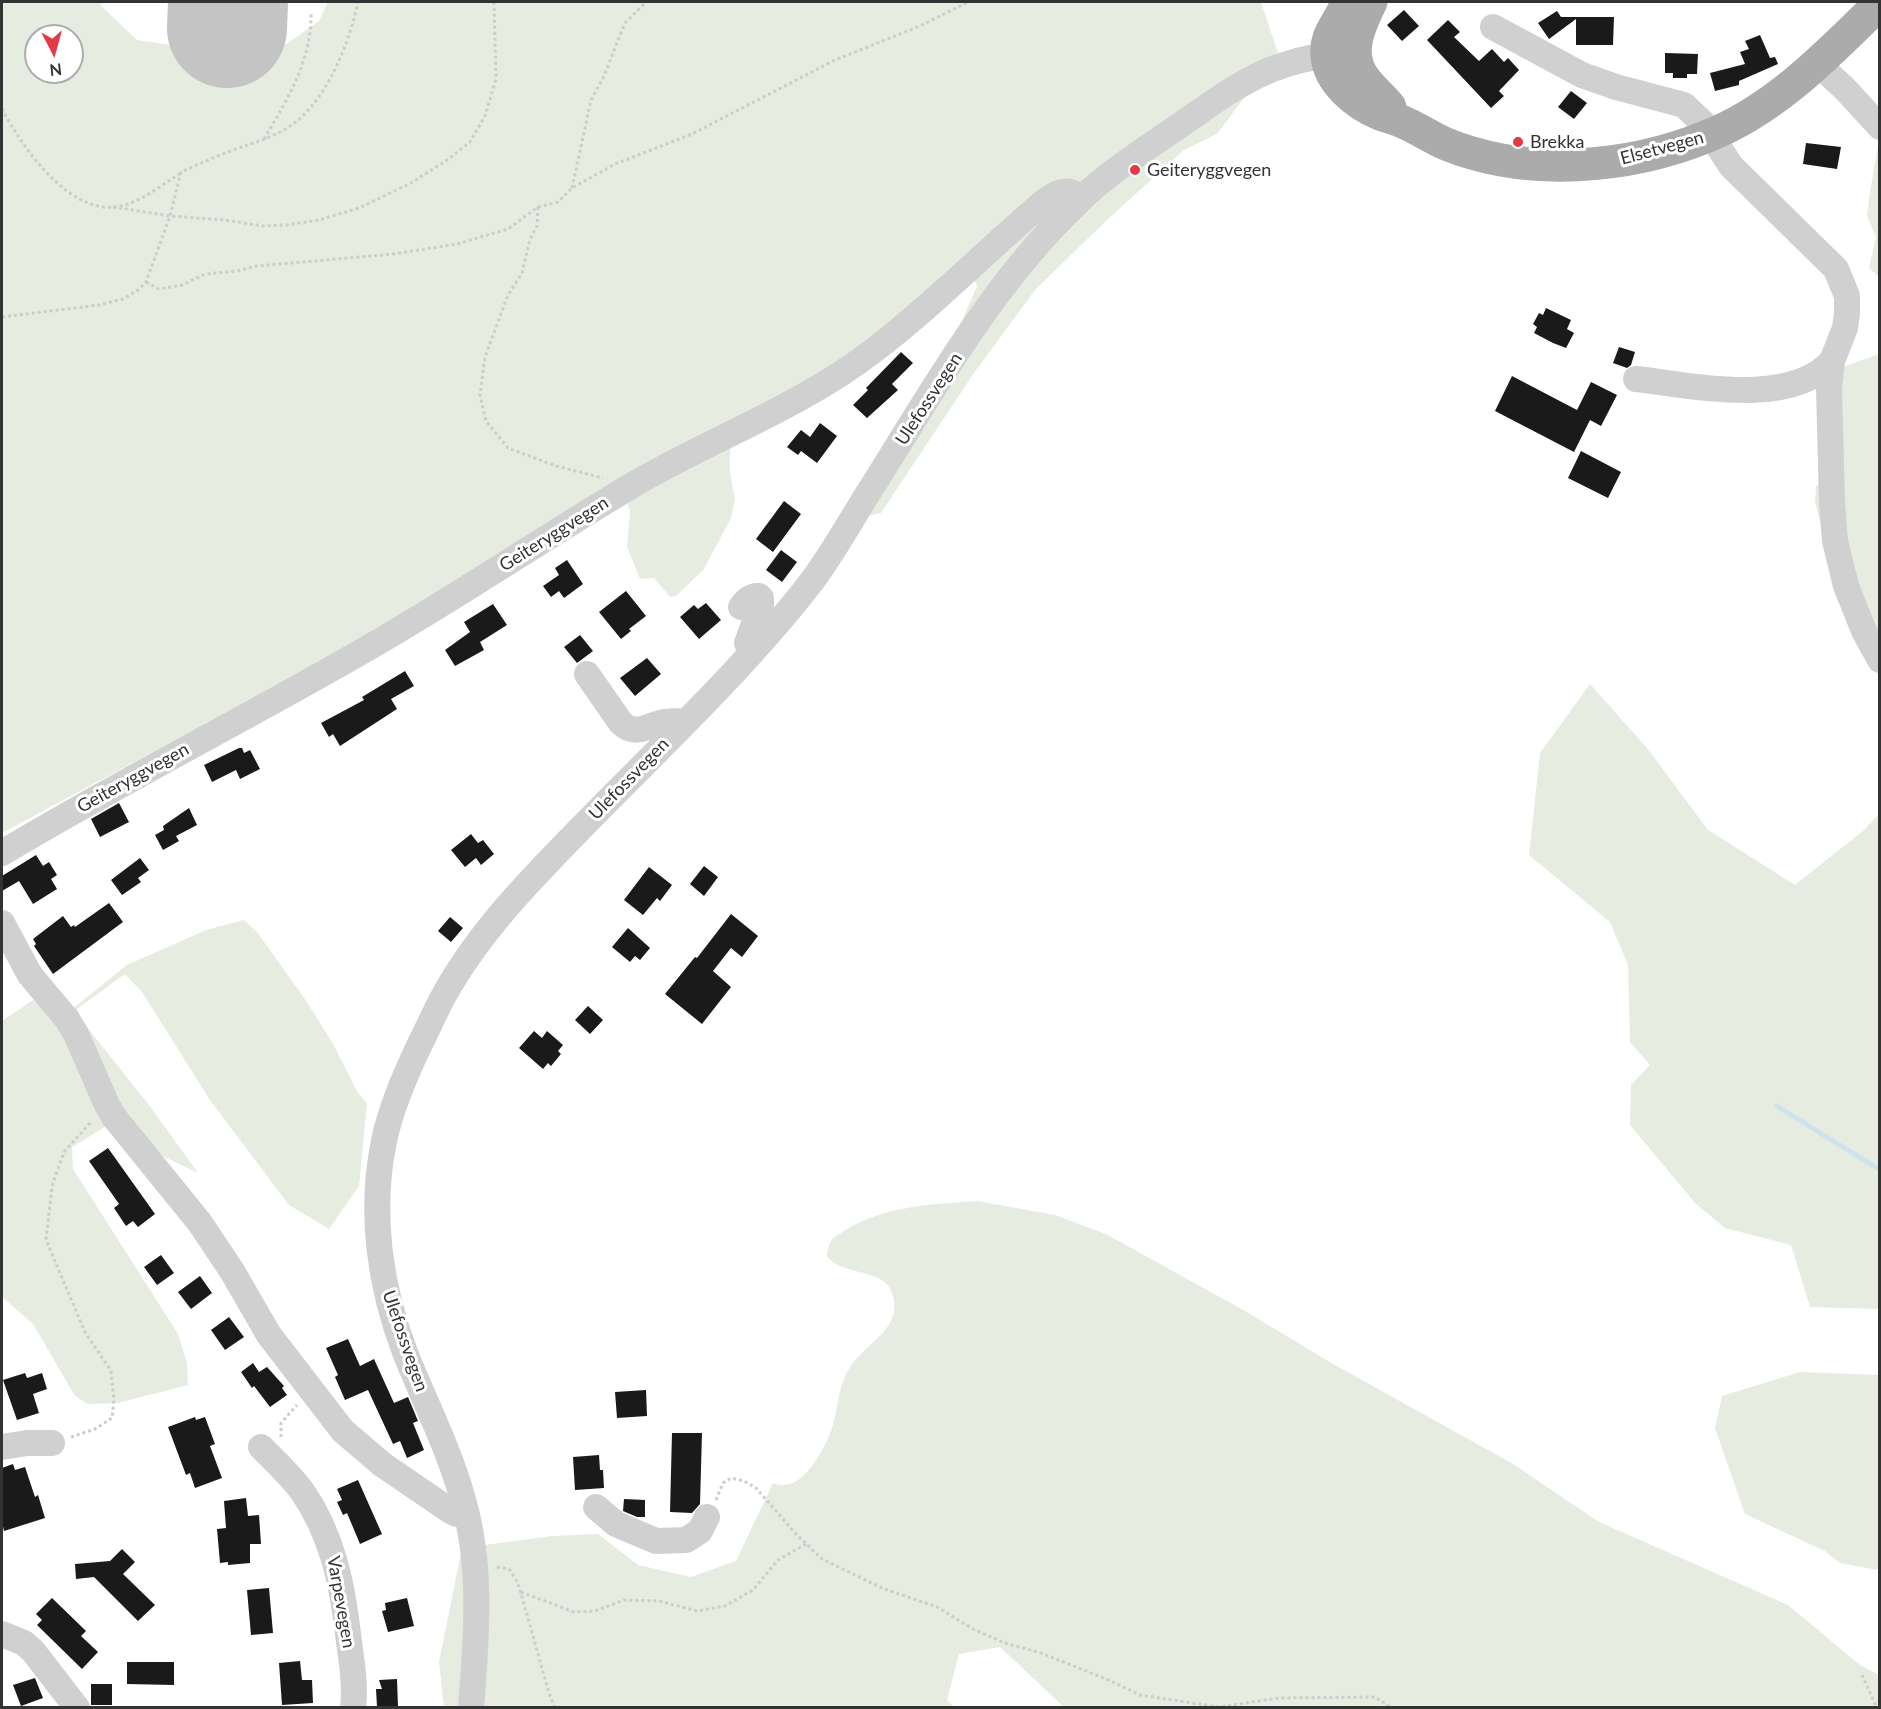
<!DOCTYPE html>
<html>
<head>
<meta charset="utf-8">
<style>
  body { margin:0 }
  #map { position:relative; width:1881px; height:1709px; overflow:hidden; background:#fff; font-family:Lato,sans-serif }
  canvas { display:block }
  .frame { position:absolute; inset:0; border:3px solid #333; pointer-events:none }
  .north { position:absolute; left:24px; top:24px; width:60px; height:60px; box-sizing:border-box; background:#fff; border:2px solid #adadad; border-radius:50%; rotate:174deg; font-size:16px; font-weight:700; line-height:24px; text-align:center; color:#333 }
  .north::after { content:''; display:block; margin:auto; width:21px; height:27px; background:#e63946; clip-path:polygon(50% 0,100% 100%,50% 72%,0 100%) }
</style>
</head>
<body>
<div id="map">
<canvas width="1881" height="1709"></canvas>
<div class="frame"></div>
<div class="north">N</div>
</div>
<script>
const ctx = document.querySelector('canvas').getContext('2d');
ctx.lineJoin = 'round';
function fill(path, color) { ctx.fillStyle = color; ctx.fill(path, 'evenodd'); }
function strokePath(path, color, width, dash) { ctx.strokeStyle = color; ctx.lineWidth = width; ctx.lineCap = dash ? 'butt' : 'round'; ctx.setLineDash(dash || []); ctx.stroke(path); }
function write(font, color, halo, rows, align = 'center') {
  ctx.font = font + ' Lato,sans-serif'; ctx.lineWidth = 6; ctx.setLineDash([]); ctx.textBaseline = 'middle'; ctx.strokeStyle = halo; ctx.fillStyle = color; for (const [text, x, y, turn = 0] of rows) {
    ctx.save(); ctx.translate(x, y); ctx.rotate((+turn || 0) * Math.PI / 180); ctx.textAlign = isNaN(turn) ? turn : align; if (halo) ctx.strokeText(text, 0, 0); ctx.fillText(text, 0, 0); ctx.restore();
  }
}
fill(new Path2D(`
  M2,2H100L102,7L137,40L223,53L285,45L319,21L328,2H1261L1278,53L1217,134L1184,150L1108,219L1035,290L974,373L881,513L837,523L961,323L977,286L965,258L899,317L837,362L738,427L730,450V473L735,499L731,518L704,569L676,596L670,597L654,578L640,579L627,547L630,511L626,498L2,833ZM36,36H72V72H36Z
  M1879,140V277L1869,268L1876,237L1867,216L1870,192Z
  M1879,354V655L1840,598L1815,502L1816,486L1826,477V373Z
  M1590,684L1647,748L1708,830L1795,885L1863,831L1879,814V1309L1810,1307L1791,1245L1725,1228L1696,1204L1630,1125L1631,1085L1650,1065L1630,1042L1628,965L1610,922L1529,855L1540,753Z
  M244,920L257,932L307,1002L333,1044L358,1093L367,1103L359,1186L329,1229L289,1205L210,1100L142,992L125,974L77,1009L82,1021L149,1105L198,1173L156,1153L128,1113L72,1147L73,1169L178,1334L187,1363L188,1385L118,1403L88,1404L75,1396L33,1324L2,1297V1021L33,1000L61,1018L127,965L206,930Z
  M977,1201L1055,1215L1106,1234L1245,1311L1333,1364L1513,1464L1599,1522L1788,1605L1860,1665L1879,1675L1880,1707H1064L1000,1647L959,1654L947,1700L954,1707L444,1708L439,1662L462,1548L552,1536L598,1534L638,1565L691,1577L736,1561L773,1483C800,1496 823,1451 831,1431C839,1409 837,1385 851,1366C867,1342 902,1329 893,1296C886,1266 843,1278 827,1256C827,1252 828,1247 830,1243C833,1237 839,1234 844,1231C883,1206 933,1204 977,1201Z
  M1800,1372L1879,1375V1573L1878,1570L1840,1563L1825,1551L1745,1514L1715,1428L1722,1396Z`), '#e6ecdf');
strokePath(new Path2D(`
  M1777,1106L1880,1170`), '#cfe2ee', 5);
strokePath(new Path2D(`
  M215,2C227,14 243,14 256,2`), '#c4c4c4', 48);
strokePath(new Path2D(`
  M227,28L228,2`), '#c4c4c4', 120);
fill(new Path2D(`
  M1404,10L1419,26L1402,41L1387,25Z
  M1557,11L1561,17H1614L1613,45H1576V19L1549,39L1538,23Z
  M1448,20L1460,32L1454,37L1479,61L1492,49L1504,62L1508,58L1519,70L1499,91L1504,96L1491,108L1427,40Z
  M1760,35L1770,58L1775,57L1778,64L1739,81V85L1715,91L1710,73L1745,64L1740,52L1749,49L1745,41Z
  M1665,53L1698,54L1697,74H1687V78H1673V73H1665Z
  M1571,91L1587,103L1574,119L1558,107Z
  M1806,143L1841,147L1837,169L1803,164Z
  M1546,308L1571,320L1567,329L1574,333L1566,348L1553,343L1534,333L1537,327L1533,324L1539,313L1543,315Z
  M1619,347L1635,352L1631,365L1627,368L1613,363Z
  M901,352L913,363L892,384L898,390L867,418L853,405L868,390L866,388Z
  M1512,376L1577,410L1591,382L1617,395L1601,426L1590,420L1574,452L1495,411Z
  M820,423L837,436L817,463L801,451L798,455L787,447L801,430L810,437Z
  M1581,451L1621,472L1608,498L1568,478Z
  M784,501L801,514L773,552L756,539Z
  M781,550L797,562L782,582L766,570Z
  M567,560L583,584L564,598L559,591L551,597L543,586L559,575L555,568Z
  M626,591L646,616L629,629L631,631L621,639L599,612Z
  M706,603L721,620L699,639L680,617L694,605L698,609Z
  M493,604L507,625L480,642L484,650L455,666L445,650L470,632L464,622Z
  M580,635L593,651L577,663L564,647Z
  M647,658L661,674L635,696L620,678Z
  M405,671L414,686L391,699L397,709L340,746L333,734L329,737L321,723L364,700L362,697Z
  M239,748H242L244,753L250,750L260,769L240,779L236,770L212,782L204,765Z
  M119,803L129,822L100,837L91,819Z
  M189,808L197,825L176,836L179,841L163,850L155,835L164,830L163,826Z
  M471,834L478,843L483,840L494,854L481,865L476,858L465,867L451,850Z
  M36,855L43,866L49,862L57,875L51,879L57,889L33,904L19,881L2,891V876Z
  M140,858L149,870L138,878L141,882L122,895L111,880Z
  M704,866L718,877L704,896L690,884Z
  M649,867L672,885L660,901L657,898L643,915L624,900Z
  M109,903L123,922L53,974L34,946L36,944L33,939L63,916L71,927L74,925L75,927Z
  M731,914L758,936L742,957L731,948L713,971L731,987L702,1024L665,994L695,957L697,958Z
  M450,917L463,928L451,942L438,931Z
  M628,928L650,948L640,960L635,956L630,962L612,947Z
  M588,1006L603,1020L590,1034L575,1020Z
  M534,1031L542,1038L547,1031L563,1045L558,1051L561,1054L551,1066L548,1063L543,1069L519,1048Z
  M108,1148L155,1214L138,1227L133,1221L126,1226L114,1208L119,1204L89,1161Z
  M161,1255L174,1273L157,1285L144,1267Z
  M200,1276L212,1293L191,1309L178,1292Z
  M229,1317L244,1337L225,1350L211,1330Z
  M348,1339L360,1366L374,1359L394,1403L408,1397L418,1421L413,1423L424,1450L407,1458L400,1441L393,1444L368,1390L345,1400L335,1377L338,1375L326,1348Z
  M253,1363L259,1372L267,1367L284,1386L282,1388L287,1395L270,1407L254,1386L252,1388L241,1372Z
  M25,1373L27,1378L42,1373L47,1389L33,1394L39,1413L17,1420L3,1380Z
  M646,1390L647,1416L617,1418L615,1392Z
  M195,1417L196,1420L205,1417L215,1444L210,1446L222,1478L195,1488L190,1473L186,1475L168,1427Z
  M672,1433H702L700,1504L692,1513L670,1512Z
  M599,1455L600,1470H603L604,1488L575,1490L573,1457Z
  M13,1464L15,1470L25,1467L35,1497L38,1495L45,1518L4,1531L2,1522V1468Z
  M358,1480L382,1534L360,1544L347,1513L343,1515L337,1502L342,1500L337,1489Z
  M246,1498L248,1516L259,1515L261,1544H250V1563L228,1565V1562L220,1563L217,1529L226,1528L224,1501Z
  M624,1499L645,1500V1517H637L623,1511Z
  M122,1549L135,1562L123,1574L155,1605L138,1621L94,1577L76,1579L75,1564L110,1561Z
  M269,1588L273,1633L251,1635L247,1590Z
  M52,1598L86,1631L81,1636L98,1652L82,1669L37,1625L42,1620L36,1614Z
  M407,1598L414,1626L388,1632L382,1611L386,1610L385,1603Z
  M300,1661L302,1680H312L313,1703L282,1705L279,1663Z
  M127,1662H174V1685L127,1684Z
  M35,1678L43,1698L21,1706L13,1685Z
  M397,1679L398,1707H377L376,1689H382L379,1680Z
  M91,1684H112V1705H91Z`), '#1a1a1a');
strokePath(new Path2D(`
  M2,109C23,148 72,221 125,205C145,199 163,184 181,173
  M264,139C287,100 312,60 311,13
  M572,188L591,100L603,78L625,23L646,2
  M113,207L170,216L225,220L263,226L287,225L319,220L359,208L411,183L447,160L470,142L485,116L496,79L494,2
  M538,207L537,226L530,239L522,273L508,295L485,357L480,396L486,421L508,448L556,466L603,478
  M146,282L159,289L182,285L205,274L237,271L257,266L393,254L457,244L508,229L538,207L558,202L572,188L615,164L692,134L835,60L920,26L968,2
  M2,317L99,305L123,299L138,290L146,282L170,216L181,172C197,165 212,158 228,152C248,144 268,140 287,128C326,104 349,44 358,2
  M71,1437L95,1429L112,1418L114,1400L111,1371L85,1332L46,1240L52,1186L64,1152L91,1122
  M281,1437V1423L297,1405
  M716,1500L723,1483L731,1478L744,1481L756,1488L796,1534L822,1559L882,1588L937,1607L973,1629L1005,1643L1041,1653L1111,1681L1140,1695L1219,1707L1279,1698L1375,1697L1392,1708
  M497,1567L509,1569L518,1583L549,1693L555,1708
  M521,1592L574,1612L595,1611L624,1600L659,1601L697,1611L725,1606L753,1590L778,1560L806,1544
  M1862,1675L1877,1708`), '#cdcdcd', 3, [3, 3]);
strokePath(new Path2D(`
  M1493,27L1582,75L1616,87L1684,105L1704,124L1731,166L1836,269L1847,296V313L1845,328L1832,361L1829,388L1832,504L1835,541L1846,586L1864,631L1880,660
  M1817,63L1845,89L1880,127
  M1636,379C1691,385 1790,408 1832,361
  M741,607C746,600 750,596 759,596L761,598V605L747,643L751,653
  M587,674L621,723C636,737 648,725 664,722C671,721 678,721 685,721
  M2,853C122,781 247,718 368,648C457,597 542,539 631,486C710,439 799,408 873,351C932,306 984,253 1040,205C1054,194 1066,185 1081,198
  M2,923L30,975L67,1019L76,1034L107,1105L114,1117L200,1223L232,1271L269,1335L343,1431L383,1465L449,1510L457,1514L467,1515
  M2,1447L27,1443H52
  M261,1447C275,1461 290,1475 302,1491C332,1534 342,1583 348,1634C351,1659 356,1683 353,1708
  M596,1507L616,1524L656,1541L686,1540L700,1531L707,1517
  M2,1634L24,1643L33,1651L77,1708
  M471,1708C476,1642 482,1575 466,1511C453,1457 427,1407 406,1355C380,1288 369,1213 384,1141C391,1107 405,1075 420,1044C428,1028 435,1012 443,997C478,933 530,880 581,828C658,749 740,673 809,585C830,558 847,527 865,498C930,396 989,287 1077,203C1106,174 1143,151 1176,128C1210,105 1245,77 1284,65C1304,58 1324,55 1345,54`), '#d0d0d0', 26);
strokePath(new Path2D(`
  M1347,2C1341,21 1324,34 1327,56C1329,82 1356,104 1380,114C1388,117 1397,119 1405,123C1419,129 1432,138 1446,144C1527,177 1628,169 1708,136C1776,109 1829,53 1880,3
  M1371,2C1358,28 1345,57 1367,82C1374,91 1383,98 1390,107`), '#ababab', 33);
for (const [x, y, r, color] of [
  [1518,142,6,"#e63946"],
  [1135,170,6,"#e63946"]
]) { const dot = new Path2D(); dot.arc(x, y, r, 0, 2 * Math.PI); ctx.fillStyle = color; ctx.fill(dot); strokePath(dot, '#fff', 2); }
write('18px', '#333', '#fff', [
  ["Brekka",1530,142],
  ["Geiteryggvegen",1147,170]
], 'left');
write('18px', '#333', '#fff', [
  ["Elsetvegen",1662,148,-15],
  ["Ulefossvegen",929,399,-57],
  ["Geiteryggvegen",554,534,-32],
  ["Geiteryggvegen",133,778,-29],
  ["Ulefossvegen",629,779,-46],
  ["Ulefossvegen",405,1341,71],
  ["Varpevegen",341,1602,80]
]);
</script>
</body>
</html>
